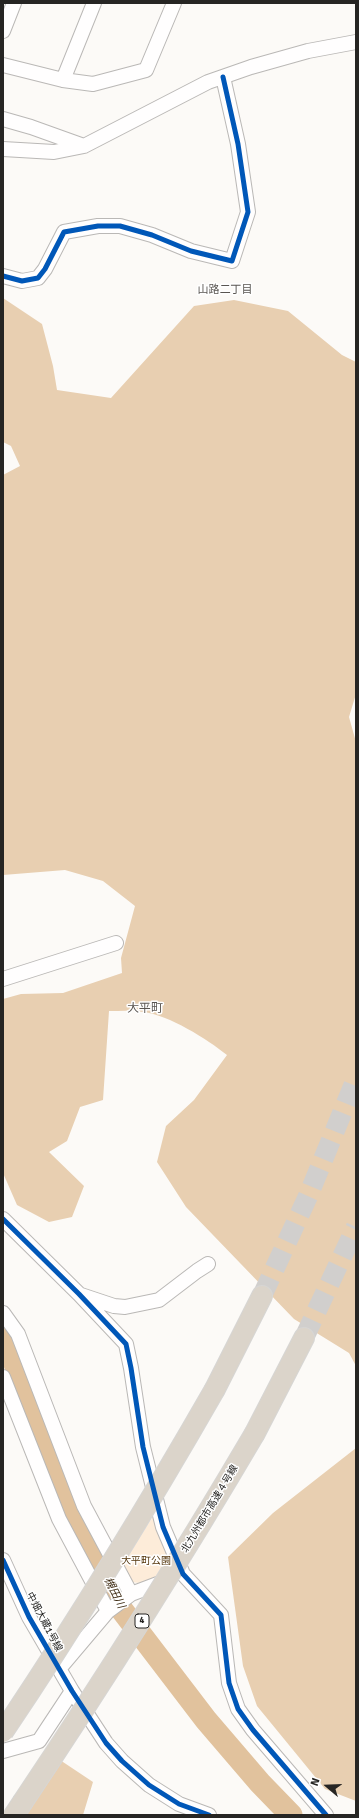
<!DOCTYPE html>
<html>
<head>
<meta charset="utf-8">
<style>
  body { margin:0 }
  #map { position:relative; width:359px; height:1818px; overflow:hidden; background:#fcfaf7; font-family:Signika,sans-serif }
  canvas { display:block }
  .frame { position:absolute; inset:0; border:4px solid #262523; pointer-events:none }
  .north { position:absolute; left:307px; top:1766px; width:40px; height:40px; -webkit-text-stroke:3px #fff; paint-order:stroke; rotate:289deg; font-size:11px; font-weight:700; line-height:16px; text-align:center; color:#262523 }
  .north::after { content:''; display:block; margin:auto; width:14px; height:18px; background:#262523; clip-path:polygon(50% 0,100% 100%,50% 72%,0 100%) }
</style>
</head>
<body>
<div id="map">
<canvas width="359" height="1818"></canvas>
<div class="frame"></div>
<div class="north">N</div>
</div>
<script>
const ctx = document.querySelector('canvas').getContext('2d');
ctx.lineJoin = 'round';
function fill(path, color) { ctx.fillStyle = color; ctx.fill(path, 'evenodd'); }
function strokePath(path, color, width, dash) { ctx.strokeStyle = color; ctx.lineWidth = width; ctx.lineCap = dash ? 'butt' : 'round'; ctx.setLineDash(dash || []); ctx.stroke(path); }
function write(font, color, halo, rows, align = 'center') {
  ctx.font = font + ' Signika,"Noto Sans JP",sans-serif'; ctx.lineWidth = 3; ctx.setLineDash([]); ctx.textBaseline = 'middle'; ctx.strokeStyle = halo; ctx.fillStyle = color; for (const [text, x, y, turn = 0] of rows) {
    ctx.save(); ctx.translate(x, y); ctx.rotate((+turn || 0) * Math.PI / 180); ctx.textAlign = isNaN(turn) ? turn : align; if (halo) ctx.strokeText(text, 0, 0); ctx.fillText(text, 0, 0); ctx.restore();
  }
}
fill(new Path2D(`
  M156,1512L169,1560L159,1577L139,1583L131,1582L120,1566Z`), '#fdecd9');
fill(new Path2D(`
  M3,298L42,324L53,366L57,390L111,398L194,306L234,300L288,311L342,355L356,362V694L349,717L356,742V1366L349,1353L294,1319L186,1207L157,1162L166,1126L194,1100L227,1055C207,1039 169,1015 143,1012C132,1010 120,1011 109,1011L103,1100L80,1107L67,1141L49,1152L84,1186L72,1217L49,1222L17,1205L3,1173V999L21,994L63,993L122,973L121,958L135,906L103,881L65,870L3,875V475L20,466L11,446L3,442Z
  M356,1448V1801L325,1789L257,1706L243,1666L228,1557L273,1513Z
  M60,1760L93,1782L83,1815H23Z`), '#e8cfb1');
strokePath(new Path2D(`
  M3,1331L53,1467L122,1610L206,1720L260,1783L291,1815`), '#e1c29d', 23);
strokePath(new Path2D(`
  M262,1296L309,1194L356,1079
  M304,1338L356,1227`), '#d1cfcd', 20, [20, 10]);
const minor = new Path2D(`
  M3,31L14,3
  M3,65L63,80L93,84L146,70L174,3
  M63,80L94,3
  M3,119L31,127L84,146
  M3,149L54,152L84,146L208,82L251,67L308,51L356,42
  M3,276L22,281L38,278L45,269L64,232L98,226H120L152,235L191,251L232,261L248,212L238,144L223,77
  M3,979L116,943
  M3,1219L79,1294L126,1344L131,1368L143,1447L163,1527L183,1574L221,1615L229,1683L238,1709L253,1730L326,1815
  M81,1295L114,1306L125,1307L159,1300L197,1271L208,1264
  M3,1313L18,1334L84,1506L131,1594L168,1580
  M3,1377L59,1519L108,1611L59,1669
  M3,1560L29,1617L72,1691L106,1743L122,1761L149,1785L179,1804L209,1815
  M108,1611L131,1594
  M3,1751L39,1741L72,1691`);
const highway = new Path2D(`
  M215,1389L262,1296
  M255,1433L304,1338
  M14,1815L22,1803`);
strokePath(minor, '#bab8b6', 16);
strokePath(highway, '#d7d6d4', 22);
strokePath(minor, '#fffefe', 14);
strokePath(highway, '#dbd4ca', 20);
const highwayBridge = new Path2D(`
  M3,1732C78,1620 148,1506 215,1389
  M22,1803C103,1682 181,1559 255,1433`);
strokePath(highwayBridge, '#d7d6d4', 22, []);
strokePath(highwayBridge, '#dbd4ca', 20);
strokePath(new Path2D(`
  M3,276L22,281L38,278L45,269L64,232L98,226H120L152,235L191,251L232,261L248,212L238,144L223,77
  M3,1219L79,1294L126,1344L131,1368L143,1447L163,1527L183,1574L221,1615L229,1683L238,1709L253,1730L326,1815
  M3,1560L29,1617L72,1691L106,1743L122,1761L149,1785L179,1804L209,1815`), '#0057b8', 5);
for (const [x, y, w] of [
  [142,1621,14]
]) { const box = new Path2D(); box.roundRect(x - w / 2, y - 7, w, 14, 3); ctx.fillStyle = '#fff'; ctx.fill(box); strokePath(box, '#262523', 1); }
write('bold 9px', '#262523', null, [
  ["4",142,1621]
]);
write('10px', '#262523', '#fff', [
  ["北九州都市高速４号線",210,1509,-59],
  ["中畑大蔵1号線",44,1622,62]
]);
write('10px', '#53350b', '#fff', [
  ["大平町公園",146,1561]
]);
write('11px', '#595551', '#fff', [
  ["山路二丁目",225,290]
]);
write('italic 11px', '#3e2b13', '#fff', [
  ["槻田川",114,1593,63]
]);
write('12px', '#595551', '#fff', [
  ["大平町",145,1009]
]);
</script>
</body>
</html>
